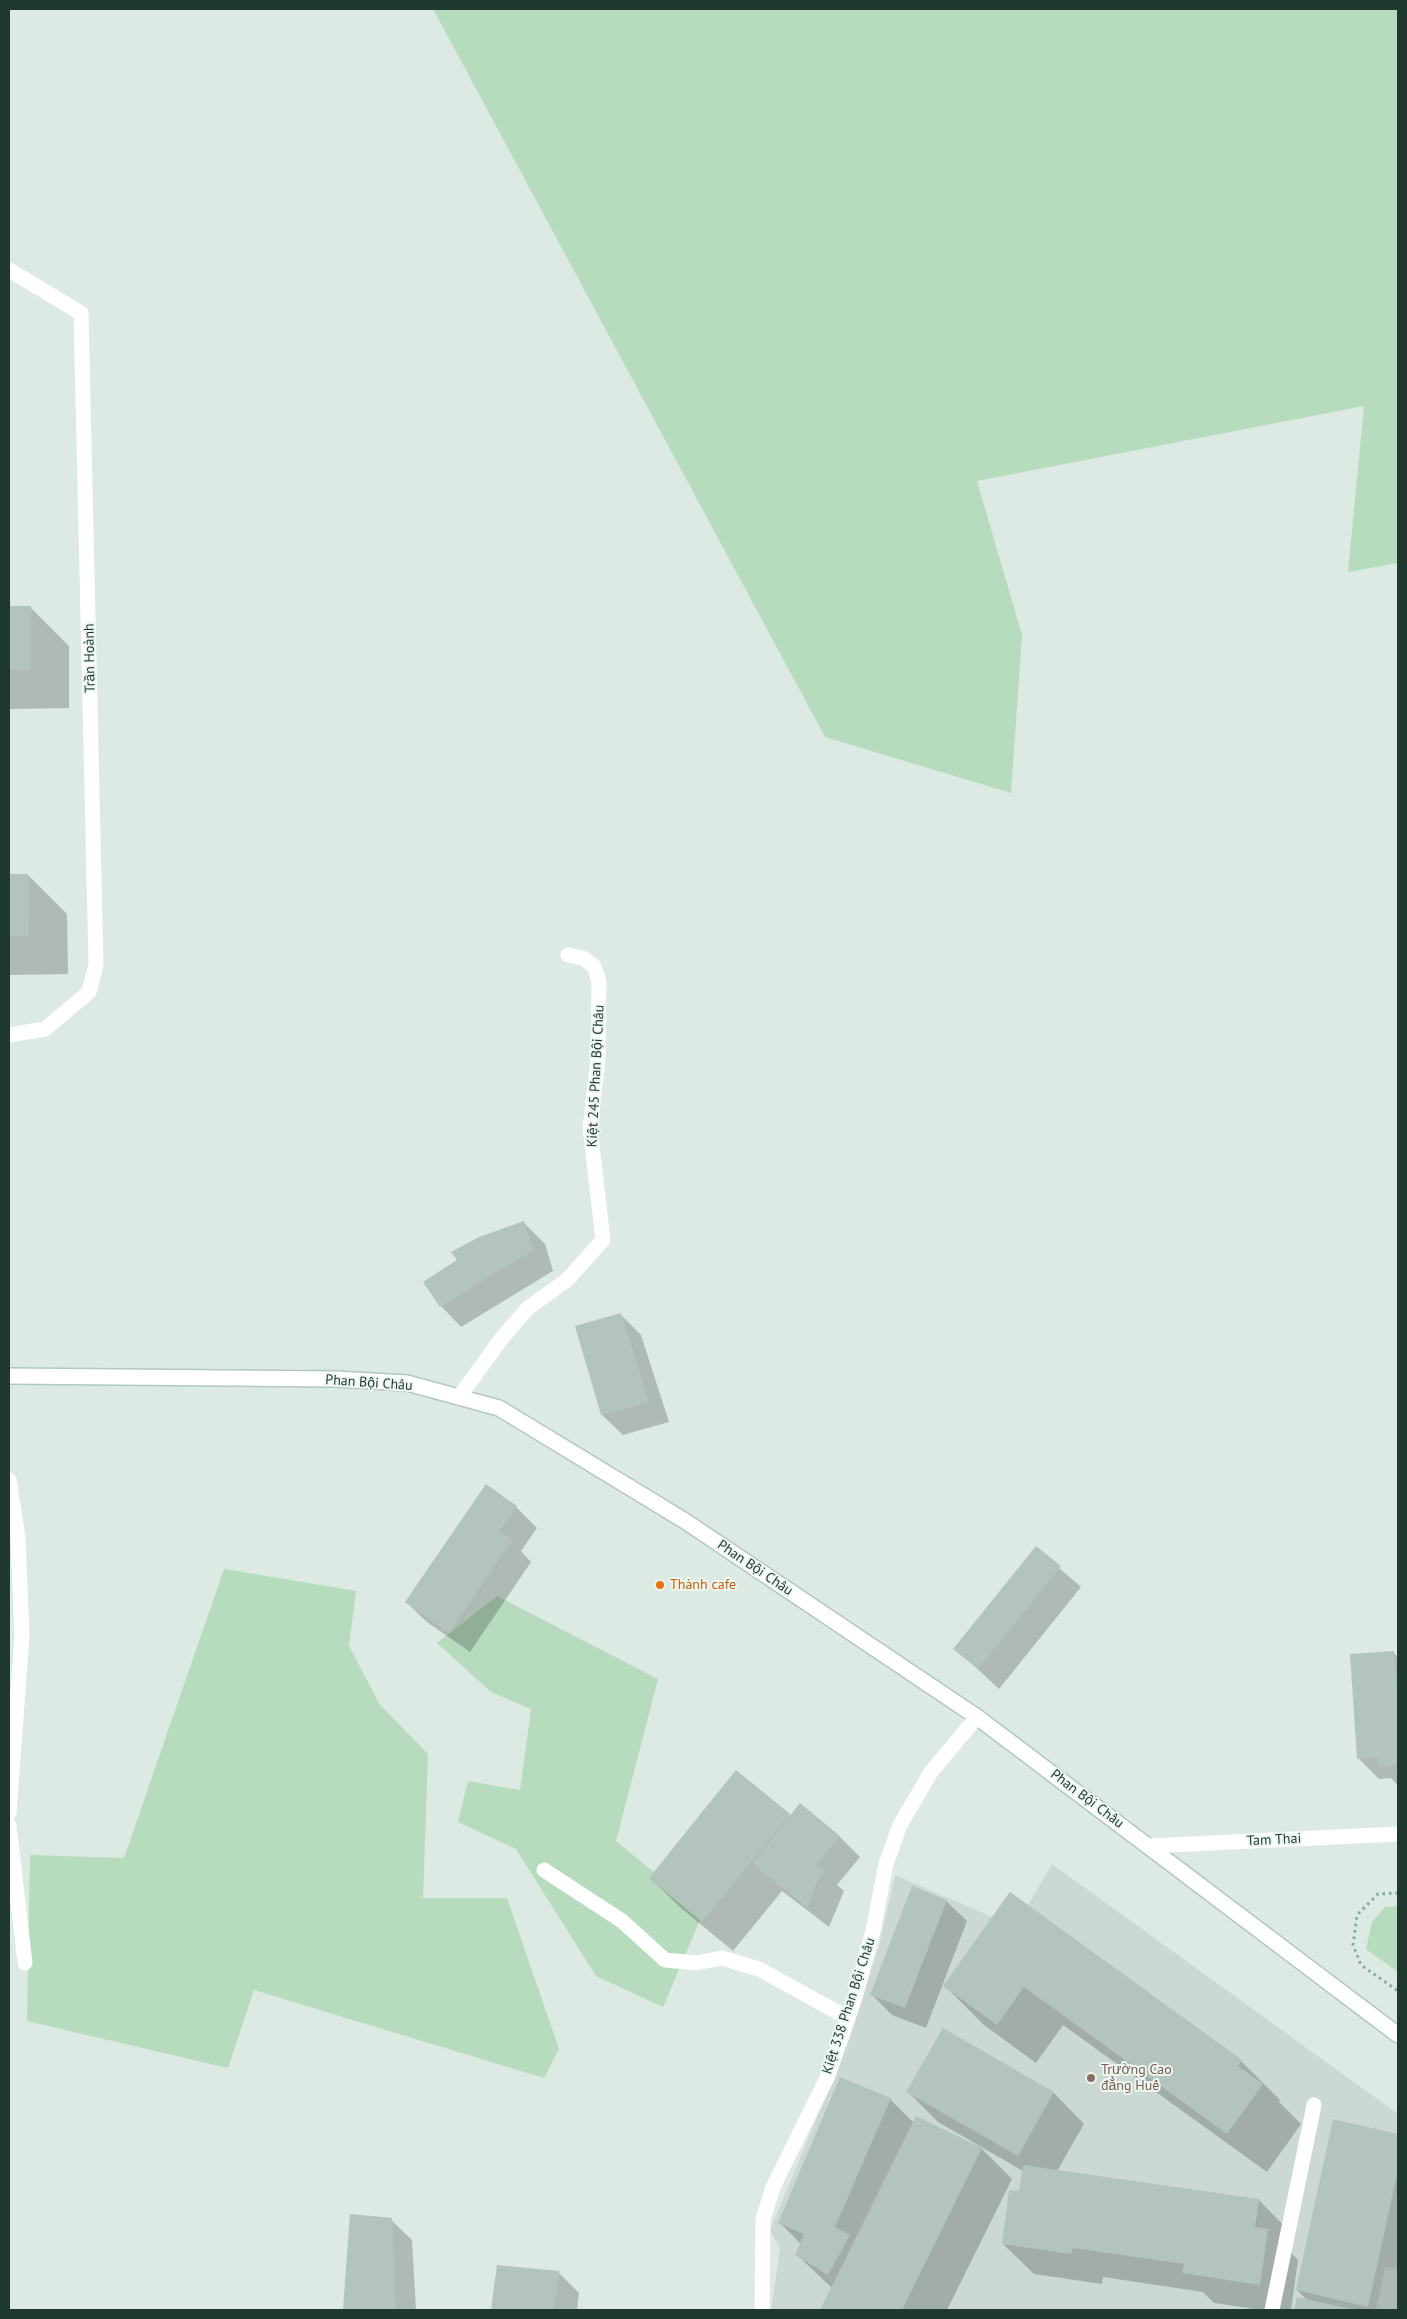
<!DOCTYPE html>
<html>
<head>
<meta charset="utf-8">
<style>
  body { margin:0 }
  #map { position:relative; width:1407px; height:2319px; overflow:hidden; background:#dde9e3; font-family:"PT Sans",sans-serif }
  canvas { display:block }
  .frame { position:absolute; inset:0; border:10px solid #1f3830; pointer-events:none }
</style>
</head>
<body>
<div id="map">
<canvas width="1407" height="2319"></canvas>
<div class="frame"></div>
</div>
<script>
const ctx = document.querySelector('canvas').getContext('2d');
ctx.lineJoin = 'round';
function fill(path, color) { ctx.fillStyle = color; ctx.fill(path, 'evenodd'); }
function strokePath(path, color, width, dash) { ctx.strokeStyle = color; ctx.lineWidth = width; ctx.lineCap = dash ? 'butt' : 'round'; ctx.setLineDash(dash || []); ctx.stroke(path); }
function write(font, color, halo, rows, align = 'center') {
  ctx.font = font + ' "PT Sans",sans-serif'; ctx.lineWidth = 4; ctx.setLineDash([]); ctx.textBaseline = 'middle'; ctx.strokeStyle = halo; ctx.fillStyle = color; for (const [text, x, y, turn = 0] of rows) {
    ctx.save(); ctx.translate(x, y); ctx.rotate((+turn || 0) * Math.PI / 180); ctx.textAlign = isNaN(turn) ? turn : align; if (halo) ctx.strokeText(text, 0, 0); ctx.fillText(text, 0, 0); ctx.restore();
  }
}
fill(new Path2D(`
  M1052,1864L1398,2114V2269L1385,2267L1376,2310H771L780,2249L770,2230L849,2041L880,1942L895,1875L992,1917L1010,1892L1028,1905Z`), '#ccd9d2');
fill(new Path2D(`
  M433,9H1398V563L1348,572L1364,406L977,481L1022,635L1011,793L825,737Z
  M224,1569L356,1591L349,1646L380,1705L428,1754L423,1898H507L559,2049L544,2078L254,1990L228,2068L27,2021L30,1855L124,1858Z
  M497,1596L658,1679L616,1841L703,1913L663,2007L596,1976L516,1849L458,1822L468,1781L520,1790L531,1709L491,1692L437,1643Z
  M1398,1906V1972L1366,1949L1372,1922L1385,1907Z`), '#b6dbbd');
fill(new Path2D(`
  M9,607H30L69,646V708L9,709Z
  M9,875H28L67,914L68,974L9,975Z
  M524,1223L545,1244L553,1271L461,1327L441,1306Z
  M620,1314L641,1335L669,1422L623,1435L602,1415L577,1327Z
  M516,1507L537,1528L521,1551L531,1562L470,1652L427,1622L406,1602Z
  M1036,1548L1081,1587L999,1689L955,1648Z
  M1393,1652L1398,1657V1786L1391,1778L1379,1779L1359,1759Z
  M789,1815L839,1836L860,1857L837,1885L844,1891L829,1927L782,1891L733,1951L681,1908L650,1878Z
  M1010,1894L1241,2061L1280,2100L1279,2102L1301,2124L1267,2172L1063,2025L1036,2063L984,2025L945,1986Z
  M946,1901L967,1921L926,2028L892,2015L871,1994Z
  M943,2030L1054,2093L1084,2124L1057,2171L1259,2200L1289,2231L1286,2248L1298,2260L1291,2310H1262L1214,2303L1203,2292L1103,2277L1102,2284L1034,2274L1003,2244L1020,2193L1023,2171L938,2122L908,2092Z
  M890,2099L914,2123L980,2147L1012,2179L947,2310H821L832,2288L796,2254L801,2244L780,2223Z
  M1334,2121L1398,2135V2310H1296L1298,2299L1308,2301L1297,2290Z
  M351,2216L391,2220L412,2240L416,2310H344Z
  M498,2266L558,2272L579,2293L577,2310H493Z`), '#0003');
fill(new Path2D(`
  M9,606H31V670H9Z
  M9,874H28L29,936H9Z
  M524,1221L533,1250L440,1307L423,1282L457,1260L451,1252L479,1237Z
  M621,1313L649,1402L601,1415L575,1326Z
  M486,1484L517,1506L499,1532L512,1540L449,1633L405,1602Z
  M1036,1546L1061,1566L978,1669L953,1649Z
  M1394,1651L1398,1708V1765L1378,1767L1377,1757L1357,1759L1350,1654Z
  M736,1770L790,1814L702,1922L649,1878Z
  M800,1803L840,1836L817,1864L824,1870L816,1884L808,1908L752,1864Z
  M912,1886L947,1900L905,2008L870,1995Z
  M1010,1892L1242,2060L1238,2066L1263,2084L1227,2134L1024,1987L997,2025L943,1986Z
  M943,2028L1054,2092L1018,2156L906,2092Z
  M840,2077L891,2098L835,2227L850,2235L828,2275L795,2255L804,2234L778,2223Z
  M916,2116L982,2148L902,2310H820Z
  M1333,2119L1398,2134V2170L1368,2307L1296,2290Z
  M1023,2165L1259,2199L1255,2227L1268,2229L1260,2285L1182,2273L1184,2264L1073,2248L1071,2254L1002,2244L1009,2190L1019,2191Z
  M350,2214L392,2218L396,2310H343Z
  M497,2265L559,2271L554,2310H491Z
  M1297,2297L1351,2309V2310H1294Z`), '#b3c4bc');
const secondary = new Path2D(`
  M9,1376L336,1379L407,1383L499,1408L685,1521L977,1717L1398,2035`);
strokePath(secondary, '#b1c9be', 18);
strokePath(new Path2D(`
  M1398,1893L1378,1894L1357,1915L1353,1945L1361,1965L1398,1991`), '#7ead9b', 3, [2.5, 4]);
strokePath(new Path2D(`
  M1272,2310L1314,2105`), '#fff', 15);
strokePath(new Path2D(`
  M9,270L81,313L96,965L89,992L45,1029L9,1035
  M459,1397L502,1338L528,1308L567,1280L603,1240L590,1128L598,1060L599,981L594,966L583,958L568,955
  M9,1480L18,1537L22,1636L9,1813
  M9,1825L25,1963
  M1149,1846L1398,1834
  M544,1870L622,1921L665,1960L696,1963L722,1958L759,1969L848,2018
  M762,2310L763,2219L773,2187L827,2078L855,1997L873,1931L886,1864L900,1825L931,1772L977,1717`), '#fff', 15);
strokePath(secondary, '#fff', 15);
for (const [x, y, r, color] of [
  [660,1585,5,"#e8710a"],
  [1091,2078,5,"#8d6e63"]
]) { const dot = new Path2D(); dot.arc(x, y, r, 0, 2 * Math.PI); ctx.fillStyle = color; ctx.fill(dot); strokePath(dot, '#edf6f1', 2); }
write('14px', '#1f3830', '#edf6f1', [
  ["Trần Hoành",90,658,-91],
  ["Kiệt 245 Phan Bội Châu",596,1076,-87],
  ["Phan Bội Châu",369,1383,4],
  ["Phan Bội Châu",755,1568,34],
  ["Phan Bội Châu",1087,1799,37],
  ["Tam Thai",1274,1840,-3],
  ["Kiệt 338 Phan Bội Châu",849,2006,-72]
]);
write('14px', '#c56008', '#edf6f1', [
  ["Thành cafe",670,1585]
], 'left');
write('14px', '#785e54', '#edf6f1', [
  ["Trường Cao",1101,2070],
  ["đẳng Huế",1101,2086]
], 'left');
</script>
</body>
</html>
